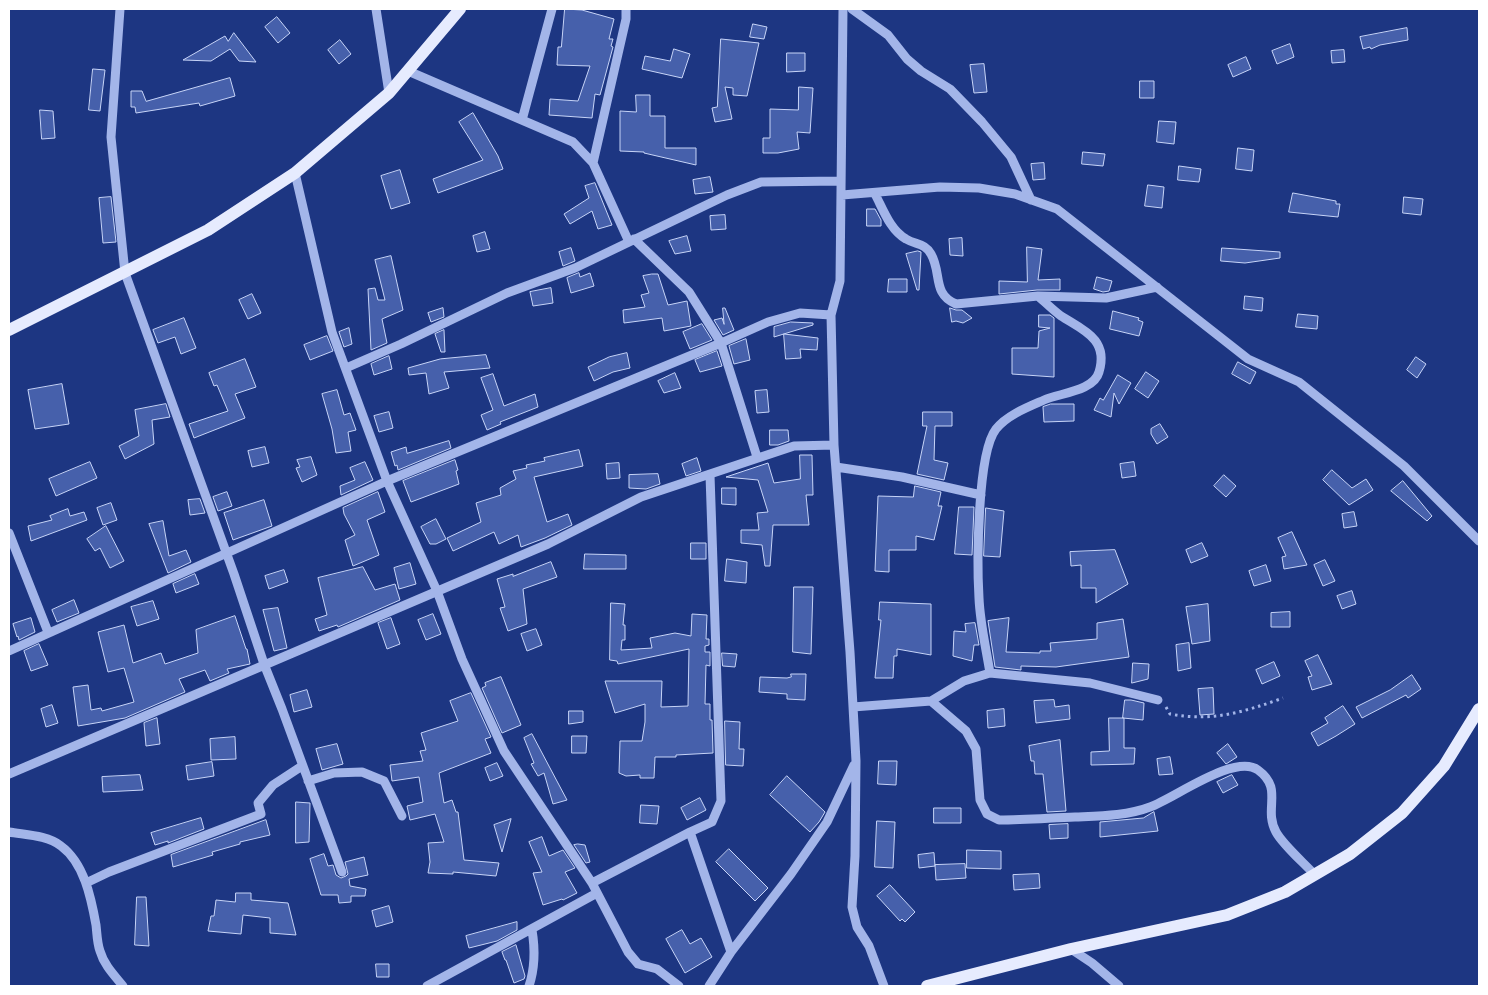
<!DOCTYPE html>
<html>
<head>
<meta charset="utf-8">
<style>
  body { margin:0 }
  #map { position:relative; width:1488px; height:995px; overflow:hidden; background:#1d3682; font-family:"Fira Sans Condensed",sans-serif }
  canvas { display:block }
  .frame { position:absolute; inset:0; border:10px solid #fff; pointer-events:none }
</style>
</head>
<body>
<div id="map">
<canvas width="1488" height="995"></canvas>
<div class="frame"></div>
</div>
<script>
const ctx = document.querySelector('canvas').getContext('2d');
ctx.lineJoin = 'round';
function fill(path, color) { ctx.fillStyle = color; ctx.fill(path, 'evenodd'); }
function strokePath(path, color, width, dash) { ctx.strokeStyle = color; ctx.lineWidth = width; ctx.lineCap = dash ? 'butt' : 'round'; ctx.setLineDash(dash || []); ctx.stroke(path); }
const building = new Path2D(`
  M565,9L582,10L614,19L609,39H613L611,46L613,47L600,95L595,94L592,118L549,115L550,99L578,101L590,66L557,65L558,47H561Z
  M277,17L290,33L278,43L265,27Z
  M753,24L767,27L764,39L750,37Z
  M1407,28L1408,40L1380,45L1371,49L1370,47L1363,49L1360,37Z
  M234,33L256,62L239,61L230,49L211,61L183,60L225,36L228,41Z
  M721,39L759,43L747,96L733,95V88L725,87L732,119L715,122L712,108L717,107Z
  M340,40L351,54L339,64L328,50Z
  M1290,44L1294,57L1277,64L1272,51Z
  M674,49L690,54L682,78L642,69L645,56L670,61Z
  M1344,50L1345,62L1332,63L1331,51Z
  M787,53H805V71L787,72Z
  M1246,57L1251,69L1233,77L1228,65Z
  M984,64L987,92L974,93L970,65Z
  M93,69L105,70L100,111L89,110Z
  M230,78L235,96L200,106L199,103L136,113L135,107H131V91H142L146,101Z
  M1140,81H1154V98H1140Z
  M799,87L813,88L810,133L797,132L799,149L778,153H763V138H770V109L798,110Z
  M636,95H650V116H665V148H696V165L644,153V152L620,151V111L636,112Z
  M40,110L53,111L55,138L42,139Z
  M473,113L498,156L503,169L438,193L433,179L483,160L459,122Z
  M1159,121L1176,122L1174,144L1157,142Z
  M1238,148L1254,150L1252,171L1236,169Z
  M1083,152L1105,154L1103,166L1082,164Z
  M1044,163L1045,179L1033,180L1031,164Z
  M1179,166L1201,169L1199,182L1178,180Z
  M400,170L410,203L391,209L381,176Z
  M710,177L713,192L695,194L693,180Z
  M595,183L612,225L598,229L592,211L570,224L564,214L589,198L585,186Z
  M1148,185L1164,187L1162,208L1145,206Z
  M1293,193L1336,201V204H1340L1338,217L1289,212Z
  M111,197L116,242L103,243L99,198Z
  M1404,197L1423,199L1421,215L1403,213Z
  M867,209H875L881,220V226H867Z
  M725,215L726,229L711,230L710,216Z
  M485,232L490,249L477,252L473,236Z
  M687,236L691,251L675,254L669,241Z
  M962,238L963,256L950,255L949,239Z
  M1027,247L1042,249L1038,280L1060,279V290H1037L999,294V281L1027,282Z
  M571,248L575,261L563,266L559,252Z
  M1222,248L1280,252V258L1245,263L1221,261Z
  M918,251L921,252L919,290H917L906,254Z
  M391,256L403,310L382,319L387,343L371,350L368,289L375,288L378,300H385L375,260Z
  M579,273L580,277L590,273L594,286L571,293L567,278Z
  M652,274H658L668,305L687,301L691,326L664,331L662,318L624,323L623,310L645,307L641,295L649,293L643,276Z
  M1097,277L1112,281L1109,291L1103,292L1094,289Z
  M889,279H907V292H888Z
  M551,288L553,303L533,306L530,292Z
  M252,294L261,313L248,319L239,300Z
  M1245,296L1263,298L1262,311L1244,309Z
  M443,308L444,317L431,322L428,313Z
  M723,308H725L734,330L723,335L714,320L722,318L724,324Z
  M950,308L956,310H962L972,318L963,323L956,321L952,322Z
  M1113,311L1139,318L1138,320L1143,322L1139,336L1110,329Z
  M1298,314L1318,316L1317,329L1296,327Z
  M1039,315H1050L1054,318V377L1012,374V348H1038L1039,331L1050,328L1039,327Z
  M184,318L196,348L181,354L175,337L158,343L153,330Z
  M791,322L813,323V325L774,337V327Z
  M702,324L712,340L690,349L683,332Z
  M349,328L352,344L344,347L339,332Z
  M444,330L445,352H441L435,334Z
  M784,334L818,338L817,350L800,349L801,358L786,359Z
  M327,336L333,351L310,360L304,345Z
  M746,339L750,360L734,364L729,346Z
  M717,351L722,366L700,372L695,360Z
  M627,353L630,368L613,372L594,381L588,367L609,357Z
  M486,355L490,368L444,372L449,388L429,394L426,373L409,375L408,368L440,359Z
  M389,356L392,369L374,375L371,364Z
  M1416,357L1426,364L1417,378L1407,370Z
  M245,359L256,387L235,394L245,418L194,438L189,424L228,411L217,385L214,386L209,373Z
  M1238,362L1256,372L1250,384L1232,374Z
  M1146,372L1159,381L1148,398L1135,389Z
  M675,373L681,388L664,393L658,381Z
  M493,374L504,406L535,394L538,407L500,422L501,424L487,430L481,415L493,410L481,378Z
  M1118,375L1131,383L1119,404L1114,393L1111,417L1094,410L1100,398L1103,400Z
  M62,384L69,424L35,429L28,390Z
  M337,390L344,415L350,413L356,430L348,432L351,451L336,453L332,429L322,394Z
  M767,390L769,412L757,413L755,391Z
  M166,404L170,417L152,420L154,444L125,459L119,446L139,436L135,410Z
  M1051,404H1074V421L1044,422L1043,407Z
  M389,412L393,428L379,432L374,416Z
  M923,412H952V426H935L934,460L948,463L944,480L917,474L927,426H923Z
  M1160,424L1168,437L1157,444L1151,434V429Z
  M770,430H788L789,441L778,445H770Z
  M449,441L451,448L398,470L397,465L395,466L391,452L406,447L407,453Z
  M265,447L269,463L252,467L248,451Z
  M579,450L583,466L534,477L547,522L568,514L572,525L545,538L521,547L518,535L499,544L494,532L453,551L447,538L481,522L476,503L501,495L500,488L516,479L513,471L527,468L526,465L545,461L544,458Z
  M800,455H812L813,495H806L809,525H773L770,566H765L762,545L741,543V530H759L757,513L768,512L758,480L726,477L768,463L774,483L800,479Z
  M311,457L317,475L302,482L296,468L300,467L297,460Z
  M697,458L701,471L686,476L682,464Z
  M455,460L458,470L456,471L459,484L411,502L403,481Z
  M90,462L97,478L56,496L49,479Z
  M365,462L373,480L341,495L340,486L355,480L350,468Z
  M1134,462L1136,476L1122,478L1120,464Z
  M619,463L620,478L607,479L606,464Z
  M1332,470L1352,488L1366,479L1373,490L1349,505L1323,480Z
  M658,474L660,484L646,489L629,488V475Z
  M1224,475L1236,486L1226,497L1214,486Z
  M1403,481L1432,516L1427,521L1391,491Z
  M915,486L941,492L938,506H942L934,540L916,536V550H889V572L875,571L878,496L913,497Z
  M722,488H736V505L722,504Z
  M227,492L232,506L218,511L213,497Z
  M378,492L385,512L367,520L379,555L353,566L345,540L355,535L344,514L343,508Z
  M200,499L205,513L190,515L188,500Z
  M264,500L272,526L233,540L224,513Z
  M111,503L117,520L103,525L97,508Z
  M959,507H974L972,555L955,554Z
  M986,508L1004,511L1000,557L984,556Z
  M68,509L70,516L84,512L87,520L31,541L28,526L52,520L50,516Z
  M1354,512L1357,526L1344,528L1342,514Z
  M436,519L446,539L436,544H430L421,527Z
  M163,521L169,556L186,550L191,562L168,573L149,524Z
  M106,526L124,561L110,568L100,548L95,551L87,539Z
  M1292,532L1307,565L1284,569L1282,557L1286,556L1278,538Z
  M691,543H706V559H691Z
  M1202,543L1208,556L1191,563L1186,550Z
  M1115,550L1128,584L1096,603V588H1081V565L1071,566L1070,552Z
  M585,554L626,555V569H584Z
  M727,559L747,562L746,583L725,581Z
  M1325,560L1335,581L1323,586L1314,565Z
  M551,562L557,577L523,589L527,624L508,631L500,608L505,607L497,579L513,574V576Z
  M410,563L416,584L399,589L394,568Z
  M1266,565L1271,581L1254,586L1249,571Z
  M363,567L375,590L395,584L400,600L338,627L337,625L319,631L315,619L327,615L318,578Z
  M284,570L288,582L269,589L265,576Z
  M195,574L199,584L176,593L173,584Z
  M794,587H813L811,654L793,652Z
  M1352,591L1356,604L1342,609L1337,596Z
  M74,600L79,613L57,622L52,610Z
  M153,601L159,619L137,626L131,607Z
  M880,602L931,604V655L897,649V656H894L893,678H875L881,620H879Z
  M611,603L625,604L623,625H625V640H622L621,650L652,648L650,638L675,633L691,636L692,614L707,615L706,639H709V645L705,646V652H710V666L706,665L705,704H710V720H712L713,753L676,755V757H655L654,778H640V775L626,776L619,773L620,741H642L645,722V704L615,713L605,681H662L661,707L688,706L689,649L618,664L617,661L610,660Z
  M1208,604L1210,641L1192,644L1186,607Z
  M278,608L287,648L274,651L263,610Z
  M1290,612V627H1271V613Z
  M433,614L441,634L426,640L418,620Z
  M235,616L246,649H247L250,664L227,669L229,673L210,681L205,670L179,679L185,692L125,718L78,726L73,687L88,685L91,710L101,708L102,711L134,702L124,668L108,672L98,632L124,625L133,663L161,653L165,664L198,653L196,630Z
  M31,618L35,632L19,640L18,636L17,637L13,624Z
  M391,618L400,644L387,649L378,623Z
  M1009,618L1006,652L1040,653V651H1051L1050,643L1097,639V623L1123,619L1129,657L1056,667L1021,666V670L995,667L988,621Z
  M975,623L979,645H974L972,661L953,656L954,631L966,632L965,624Z
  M536,629L542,645L527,651L521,634Z
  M1189,643L1191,668L1178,671L1176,645Z
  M39,644L48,665L31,671L24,651Z
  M722,653L737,654L735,667L723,666Z
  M1318,655L1332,684L1312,690L1308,677L1312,676L1305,661Z
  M1274,662L1280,676L1262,684L1256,670Z
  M1133,663L1149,664L1148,679L1132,683Z
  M791,674H806L805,700L787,699V694L759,692L760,677L787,678L791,677Z
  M1412,675L1421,689L1408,698L1406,695L1362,718L1356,707L1390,690Z
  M501,677L521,725L502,733L482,688L486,686L485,683Z
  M1213,688L1214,714L1200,715L1198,689Z
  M307,690L312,707L294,712L290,695Z
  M471,693L491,737L485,739L491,753L439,773L444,803L452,800L456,812H458L464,860L499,863L496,876L453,872V874L428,873L430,862L428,843L444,842L435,814L410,820L407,806L423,802L419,777L392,781L390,765L423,761L420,751L426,750L421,733L458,721L450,701Z
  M1054,700L1055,707L1069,705L1070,719L1036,723L1034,701Z
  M1125,700H1131L1144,703L1143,720L1123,718Z
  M52,705L58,723L46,727L41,709Z
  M1343,706L1355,724L1336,736L1318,746L1311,733L1328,723L1325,718Z
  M1004,709L1005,726L988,728L987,711Z
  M569,711H583V722L569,724Z
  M157,718L160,744L146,746L144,723Z
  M1109,718H1124V748H1135L1134,764L1091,765V752L1109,751Z
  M725,721L740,722L739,749H744L743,766L726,765Z
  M532,734L550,768L567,800L553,804L544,773L538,776L531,764L534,763L524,738Z
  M572,736H587L586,753H572Z
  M235,737L236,759L211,760L210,739Z
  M1060,740L1066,811L1047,812L1043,774H1035L1034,761H1031L1029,746Z
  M337,744L343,764L322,770L316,749Z
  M1228,744L1237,757L1226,764L1217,753Z
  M1170,757L1173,774L1159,775L1157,759Z
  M879,761H897L896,785L878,784Z
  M212,762L214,776L188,780L186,766Z
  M497,763L503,776L490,781L485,768Z
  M140,775L143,790L103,792L102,777Z
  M1232,775L1238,785L1223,793L1217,782Z
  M787,776L825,812L819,822L810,832L770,795Z
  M700,798L706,810L687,820L681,808Z
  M296,802L310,803L309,842L296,843Z
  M641,805L659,806L657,824L640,823Z
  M934,808H961V823H934Z
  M1154,812L1158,831L1100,837V822L1143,818Z
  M201,818L204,829L168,843V841L155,845L151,833Z
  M511,819L502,852L494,825Z
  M266,820L270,835L240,842V844L212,852L213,855L173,867L171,855Z
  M877,821L895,822L893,868L875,867Z
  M1068,824V838L1050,839L1049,825Z
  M542,837L549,856L563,850L575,868L565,872L577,893L563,900L562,899L543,905L533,873L542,872L529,842Z
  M578,844L585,845L590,862L586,863L574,845Z
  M729,849L768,888L755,901L716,862Z
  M967,850L1001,851V869L967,868Z
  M934,853L935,866L919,868L918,855Z
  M324,854L328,866L333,865L336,875L341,878L346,876L348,874L345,862L364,857L368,875L349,879L350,886L366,889L365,896H351V902L339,903L338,895H321L310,859Z
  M965,864L966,878L936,880L935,865Z
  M1039,874L1040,888L1014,890L1013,875Z
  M890,885L915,912L905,922L902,919L900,921L877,896Z
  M236,893H251V900L288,903L296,935L270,933V918L243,915L241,934L208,931L211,916H214L216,900L235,902Z
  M137,897H146L149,946L135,945Z
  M389,906L393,922L376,927L372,911Z
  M517,922V930L497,941L469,948L466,936Z
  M682,930L690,944L701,938L712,957L685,973L666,939Z
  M516,945L525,976L524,979L514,983L506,960H505L502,952Z
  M376,964H389V977H377Z`);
fill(building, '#4660ab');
strokePath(building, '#c7d4f7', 1);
strokePath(new Path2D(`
  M1166,707L1170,714C1212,722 1244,712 1283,698`), '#a3b5e9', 3, [2.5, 4]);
strokePath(new Path2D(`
  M120,9L111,137L125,273L234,574L264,664L282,709L342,872
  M376,9L389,93
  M843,9L840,281L831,315L834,445L850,652L856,761L855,856L852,907L857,927L869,946L884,986
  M852,9L888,35L907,59L921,71L950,89L982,122L1011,157L1031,200
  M408,71L573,142L593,163L629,242
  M522,120L552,9
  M593,163L626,19V9
  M295,173L332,332L387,481L437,591L462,659L504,751L592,883L628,952L638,964L657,969L679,986
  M875,194C883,209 890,230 906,239C916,245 925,243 931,254C942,273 932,294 956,304L1038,296L1106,298L1157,287
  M842,195L940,187L979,188L1015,194L1057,209L1248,359L1299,382L1404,466L1479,541
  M634,239L689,292L721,343L757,457
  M346,368L401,344L507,293L575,268L727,195L761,182L840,181
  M836,467L902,477L981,495
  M9,533L48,632
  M9,651L387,481L721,343L768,322L800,313L831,315
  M990,673C986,648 980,623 979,598C977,565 977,453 996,429C1007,415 1028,407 1044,400C1060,393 1094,391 1099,372C1109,339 1083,330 1061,316C1053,310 1046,303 1038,296
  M931,701L966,731L976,749L980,800L987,814L999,820C1024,820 1049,818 1075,817C1099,816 1127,816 1150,807C1175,798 1235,753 1258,770C1284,789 1263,808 1276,832C1283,845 1304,863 1314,874
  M853,707L931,701L964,681L990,673L1090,683L1158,700
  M9,774L548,544L641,497L794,446L834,445
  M308,781L334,773L362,772L384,781L402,816
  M9,832C25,835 47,835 61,846C84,863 91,897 96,925C97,933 97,943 100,951C104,965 114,975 123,986
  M690,832L731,952
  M86,883L109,872L261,814L258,803L273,785L302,766
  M592,883L690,832L712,822L721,801L710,475
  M1071,949L1092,963L1119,986
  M427,986L597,893
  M529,986C535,968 535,948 532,930
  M709,986L731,952L791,874L827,822L854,765`), '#a3b5e9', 9);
strokePath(new Path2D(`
  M9,330L208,230L295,173L389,93L460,9
  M927,986L1071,949L1227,915L1285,892L1350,854L1402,813L1444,766L1479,709`), '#e6ebfe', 12);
</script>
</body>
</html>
